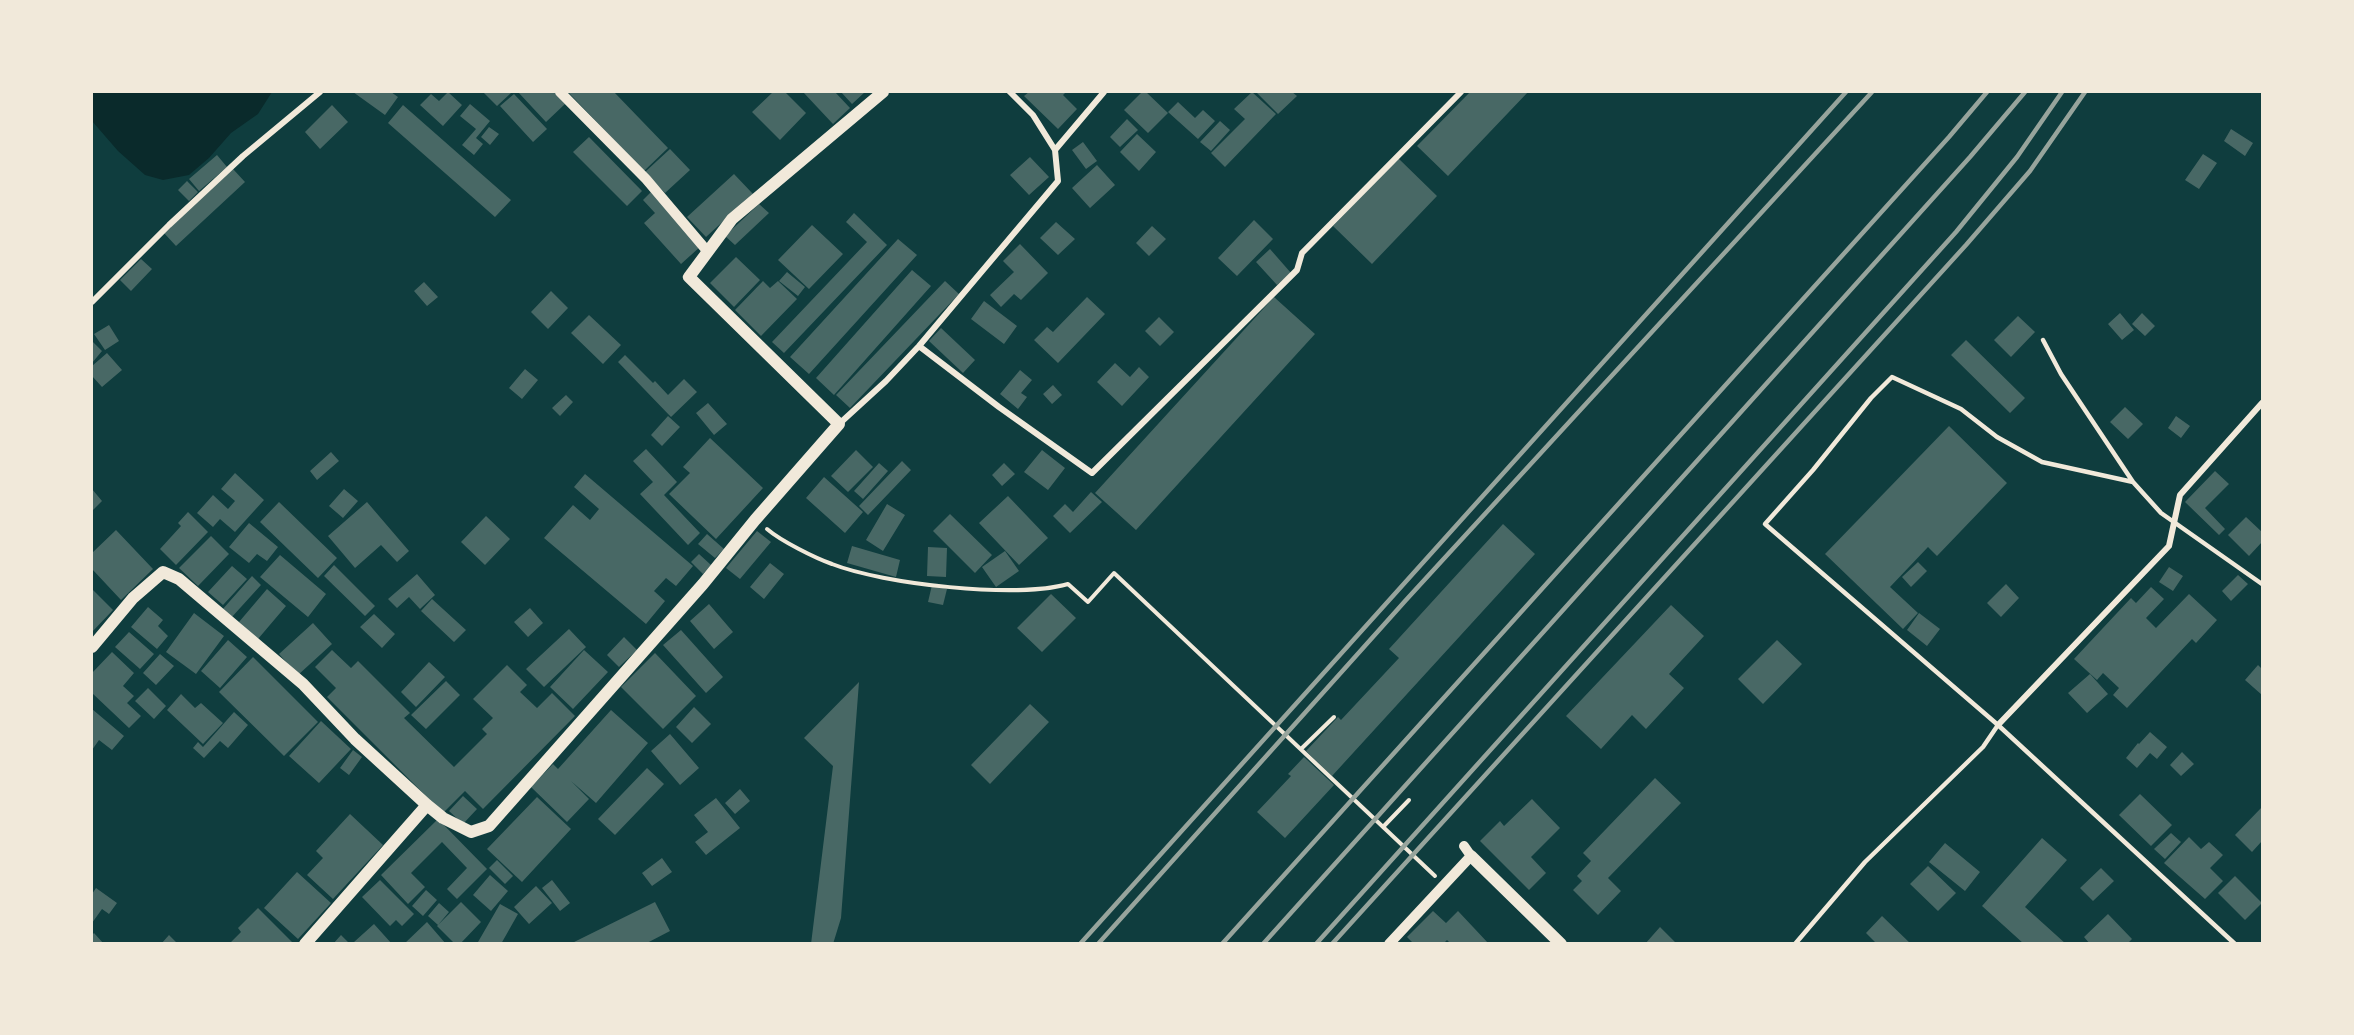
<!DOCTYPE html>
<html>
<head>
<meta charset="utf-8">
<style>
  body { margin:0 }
  #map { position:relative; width:2354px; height:1035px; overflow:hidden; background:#0f3d3e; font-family:Merriweather,serif }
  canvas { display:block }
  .frame { position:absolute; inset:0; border:93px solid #f1e9da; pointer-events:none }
</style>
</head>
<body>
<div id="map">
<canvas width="2354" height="1035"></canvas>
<div class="frame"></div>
</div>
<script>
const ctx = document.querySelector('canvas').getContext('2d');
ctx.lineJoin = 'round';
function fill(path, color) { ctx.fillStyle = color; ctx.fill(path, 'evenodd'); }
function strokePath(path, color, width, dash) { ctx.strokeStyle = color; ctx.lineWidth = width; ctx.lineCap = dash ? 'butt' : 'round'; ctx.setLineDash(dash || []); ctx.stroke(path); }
fill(new Path2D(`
  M92,92H272L258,114L231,133L209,158L189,175L163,180L145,175L118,151L92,121Z`), '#0a2a2b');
fill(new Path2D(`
  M353,92H391L398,97L385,115Z
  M448,92L462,105L443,126L420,105L431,94L439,101Z
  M483,92H509L511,93L497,106Z
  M518,92H554L565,104L546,122Z
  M568,92H614L668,148L644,171Z
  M773,92H785L806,113L780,140L752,112Z
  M803,92H835L850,108L833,124Z
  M841,92H865L852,104Z
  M1029,92H1066L1063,95L1077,109L1058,129L1024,96Z
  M1142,92H1146L1168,113L1148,133L1124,110Z
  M1252,92L1276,114L1225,167L1211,153L1245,119L1234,109Z
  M1256,92H1292L1297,96L1278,114Z
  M1470,92H1528L1448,176L1417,146Z
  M514,94L547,129L533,142L500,106Z
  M1178,102L1195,118L1203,110L1215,121L1198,139L1168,112Z
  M470,104L490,121L476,138L483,144L474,155L462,145L476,129L460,116Z
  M332,105L348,122L320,149L305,132Z
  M403,105L511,200L495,217L388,123Z
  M1127,119L1138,130L1120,147L1110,137Z
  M1220,121L1230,130L1211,151L1200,142Z
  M489,127L499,134L490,145L481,137Z
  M2231,129L2253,143L2245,156L2224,141Z
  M1137,134L1156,152L1139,171L1120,152Z
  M589,137L642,191L627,206L573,152Z
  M1083,142L1097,161L1086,169L1072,150Z
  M670,149L690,170L665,193L645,172Z
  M2203,154L2217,163L2199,189L2185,180Z
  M217,155L227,167L199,191L189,179Z
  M1030,157L1049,177L1029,195L1010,175Z
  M1398,158L1437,196L1372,264L1333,226Z
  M1097,165L1115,185L1090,208L1072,188Z
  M233,169L245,182L176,246L164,233Z
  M734,174L753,194L706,237L687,217Z
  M187,181L198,192L189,201L178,190Z
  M651,192L701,246L681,264L644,223L655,213L643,200Z
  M759,204L769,213L735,245L725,236Z
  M854,213L887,245L784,353L772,342L867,242L846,222Z
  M1254,220L1273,239L1237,276L1218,258Z
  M1056,222L1075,239L1058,255L1040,238Z
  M812,225L843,254L809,289L778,260Z
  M1152,226L1166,239L1149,256L1136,243Z
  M898,239L917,255L809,374L790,357Z
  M1020,244L1048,273L1021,300L1014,294L1001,307L990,295L1014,272L1003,261Z
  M1270,249L1291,273L1277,285L1256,262Z
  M736,257L760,280L734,307L710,283Z
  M141,259L152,269L131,291L120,280Z
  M912,270L931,286L834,395L816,378Z
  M787,272L805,287L798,296L779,281Z
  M763,281L770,288L778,281L797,299L761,336L735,310Z
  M945,281L959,294L850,408L836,395Z
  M424,282L438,297L427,306L414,291Z
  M551,291L568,308L548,329L531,312Z
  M1087,297L1105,314L1058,363L1034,340L1047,327L1053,332Z
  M1274,297L1315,334L1136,530L1095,493Z
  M984,301L1017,326L1004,344L971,319Z
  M2120,313L2134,330L2122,340L2108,324Z
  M2142,313L2155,326L2145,336L2132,324Z
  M589,315L621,345L603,364L571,333Z
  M2018,316L2035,332L2011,357L1994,340Z
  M1159,317L1174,332L1160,346L1145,331Z
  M109,325L119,341L105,350L94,334Z
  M941,328L975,360L963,373L929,341Z
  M1966,340L2025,398L2010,413L1951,355Z
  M92,341L102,351L92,363Z
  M107,353L122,370L102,387L92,376V366Z
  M625,355L653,383L655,381L668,395L684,379L697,392L671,417L618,362Z
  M1115,363L1130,377L1139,367L1149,377L1122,406L1097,382Z
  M525,369L538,380L522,399L509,388Z
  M1020,370L1032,380L1021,393L1027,397L1018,409L1000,394Z
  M1053,385L1062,395L1052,404L1043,394Z
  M566,395L573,402L560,416L552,408Z
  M708,403L727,424L714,435L696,413Z
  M2125,407L2143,424L2128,439L2110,422Z
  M668,416L680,427L662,446L651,435Z
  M2176,416L2190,426L2181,438L2168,428Z
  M1949,426L2007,483L1937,556L1928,547L1890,587L1918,613L1903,629L1825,554Z
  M710,438L763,488L716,539L669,494L690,473L683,467Z
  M646,449L677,482L664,495L700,533L688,545L640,494L653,482L633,461Z
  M856,450L873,467L848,492L831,476Z
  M1042,450L1065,468L1048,490L1024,472Z
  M331,452L339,461L317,480L310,471Z
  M902,461L911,470L868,515L859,506Z
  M879,463L888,471L863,499L854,491Z
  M1004,463L1015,474L1002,486L992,475Z
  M2215,471L2229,484L2205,508L2225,529L2219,535L2185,502Z
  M235,473L264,500L235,532L220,519L213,527L197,513L213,495L228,509L235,501L221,489Z
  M585,474L693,566L676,586L666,578L654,591L665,601L646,624L544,538L573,505L590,520L599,509L574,487Z
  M824,477L863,512L845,533L806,498Z
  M92,489L102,501L92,511Z
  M344,489L358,501L343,518L329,506Z
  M1091,492L1102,502L1070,533L1053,516L1065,504L1073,512Z
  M1008,496L1048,538L1019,565L979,523Z
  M279,502L337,558L318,578L260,522Z
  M367,502L409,551L397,562L381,545L355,568L328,536Z
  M887,504L905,515L883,551L866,540Z
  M188,512L208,532L176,565L160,549L181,526L178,523Z
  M950,514L992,555L975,573L933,531Z
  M486,516L510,539L485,565L461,542Z
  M2246,517L2262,532V542L2249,556L2228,535Z
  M249,523L278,547L267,561L257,554L249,563L229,547Z
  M1503,524L1535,554L1332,776L1306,751L1338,717L1341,720L1399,658L1389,649Z
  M116,530L153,569L121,600L92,569V553Z
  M757,531L771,542L740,579L726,568Z
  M707,534L724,549L715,558L698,544Z
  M211,536L229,554L198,586L179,568Z
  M852,546L900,560L896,577L847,563Z
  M928,547L947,548L946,577L927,576Z
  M1005,551L1019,571L996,587L982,567Z
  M699,554L711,565L703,574L691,562Z
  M280,555L326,594L308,617L260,577Z
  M1918,562L1927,571L1911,587L1902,577Z
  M770,563L784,574L764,599L750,587Z
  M334,565L375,606L365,616L324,576Z
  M232,566L247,579L223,605L208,592Z
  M2169,567L2183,576L2173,591L2159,582Z
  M417,574L435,595L420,609L409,597L397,608L388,599Z
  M2238,575L2248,584L2231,601L2222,591Z
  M252,576L261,585L231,618L222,610Z
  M2006,584L2019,598L2001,617L1987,603Z
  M932,585L947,589L943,605L928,602Z
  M2151,587L2164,599L2146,618L2156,628L2189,594L2217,620L2196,643L2192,639L2127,708L2113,695L2119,688L2103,673L2097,680L2074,659L2131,598L2136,603Z
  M92,589L113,610L92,632Z
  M267,589L286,606L258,639L239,622Z
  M1051,594L1076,618L1042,652L1017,628Z
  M432,599L466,630L454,642L421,611Z
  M709,604L733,632L714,649L690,621Z
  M1671,605L1704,636L1669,674L1684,688L1646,729L1632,715L1601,749L1566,716Z
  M148,607L163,620L158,626L168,636L157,649L131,627Z
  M530,608L543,623L528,637L514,622Z
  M194,613L224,636L196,674L166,652Z
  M1919,613L1940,629L1927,646L1907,630Z
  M374,614L395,634L382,648L360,627Z
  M313,623L332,644L298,675L279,654Z
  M569,629L586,647L544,687L526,669Z
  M681,630L723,677L706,693L663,645Z
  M129,632L154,654L140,669L115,647Z
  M624,637L637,650L619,667L607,655Z
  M228,640L247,657L220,688L201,671Z
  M1777,640L1802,664L1763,704L1738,679Z
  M332,650L351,668L358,661L410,713L404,718L454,767L487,734L482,729L493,718L473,699L507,665L527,685L520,692L537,708L552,693L575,716L483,809L465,791L443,813L327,697L336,688L315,667Z
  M584,650L608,672L573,709L550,687Z
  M112,652L134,673L123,686L134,696L127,703L141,716L129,728L92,693V673Z
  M655,653L696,696L663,729L621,687Z
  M160,654L174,666L156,685L143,673Z
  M253,657L318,722L284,756L219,692Z
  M429,662L445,677L416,707L401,692Z
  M2258,665L2262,669V695L2245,680Z
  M2090,674L2108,694L2087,713L2068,693Z
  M446,681L460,695L426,729L411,715Z
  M859,682L841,918L833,944H811L833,766L804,738Z
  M148,688L166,706L154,719L135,701Z
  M181,694L195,708L201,703L223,723L203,744L167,710Z
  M1030,704L1049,722L990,784L971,765Z
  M694,707L711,724L692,743L676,727Z
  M92,709L124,736L112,750L99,740L92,750Z
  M611,710L648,743L596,803L571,781L589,799L567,822L531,787L553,764L558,769Z
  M234,712L248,725L228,748L220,741L204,758L193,748L198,742L203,747Z
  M321,721L351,749L319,783L289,756Z
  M2150,732L2167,747L2157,759L2150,753L2137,768L2126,758L2138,743L2144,749L2139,744Z
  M670,734L699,768L680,785L651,751Z
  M353,750L362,757L349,775L340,768Z
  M2182,752L2194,764L2181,776L2170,765Z
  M1304,757L1334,785L1285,838L1257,812L1291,776L1288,774Z
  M647,768L664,784L615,835L598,819Z
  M1655,778L1681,803L1608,878L1621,891L1598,915L1573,890L1582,881L1577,876L1591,861L1583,853Z
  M740,789L750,801L735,814L725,803Z
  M2140,794L2172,825L2151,846L2119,815Z
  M463,796L477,809L463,824L449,811Z
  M537,797L571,829L522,882L487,849Z
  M716,798L740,828L706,855L695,842L708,832L694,815Z
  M1532,799L1560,828L1531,857L1546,873L1529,890L1480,841L1500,821L1504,826Z
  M2262,807V841L2252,852L2235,835Z
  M350,814L383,845L333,899L307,875L323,858L316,851Z
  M438,819L487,869L457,899L447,889L467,868L442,842L411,873L425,887L408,904L381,875Z
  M2171,833L2181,842L2165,859L2154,849Z
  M2189,837L2201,849L2209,842L2223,855L2210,868L2223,881L2205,899L2164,863Z
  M2042,838L2067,860L2025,907L2066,944H2024L1982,906Z
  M1945,843L1980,872L1965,891L1929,862Z
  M662,858L672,872L652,886L642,873Z
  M497,860L513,876L505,884L489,868Z
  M1928,866L1956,893L1938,911L1910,884Z
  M2101,868L2114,881L2093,901L2080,888Z
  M297,872L331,903L298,939L264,908Z
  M490,875L508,891L491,911L473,895Z
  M2235,876L2262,903L2245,920L2218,893Z
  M380,880L414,914L402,926L396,920L390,926L362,897Z
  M552,880L570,903L560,911L542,888Z
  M536,886L552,903L529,924L514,907Z
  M96,888L117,903L109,914L102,909L92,923V894Z
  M426,890L437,900L423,916L412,906Z
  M461,902L481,922L460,944H455L437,926Z
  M655,902L670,931L645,944H570Z
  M439,903L449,912L438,925L428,916Z
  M500,904L518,914L501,944H482L478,942Z
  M258,908L294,944H229L241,932L238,928Z
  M1433,911L1446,923L1458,911L1489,944H1451L1447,940L1443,944H1414L1407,937Z
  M2108,914L2132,939L2127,944H2090L2084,937Z
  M1882,916L1911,944H1877L1866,933Z
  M427,922L446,944H404Z
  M374,924L392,944H356L354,942Z
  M1660,927L1675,942L1645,944Z
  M94,933L104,944H92V935Z
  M169,935L178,944H161Z
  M341,935L350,944H333Z`), '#486865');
strokePath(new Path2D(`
  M767,529C781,541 815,558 832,564C883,584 1016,599 1068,584L1088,602L1114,573L1435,876
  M1301,749L1334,717
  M1383,827L1409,800`), '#f1e9da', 4);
strokePath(new Path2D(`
  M2043,340L2061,374L2133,482
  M1998,725L2235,944
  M1795,944L1865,862L1983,747L1998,725L1765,524L1813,470L1871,398L1892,377L1961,409L1997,437L2042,462L2133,482L2161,513L2262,584`), '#f1e9da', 4.5);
strokePath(new Path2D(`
  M1010,92L1033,115L1055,150
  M92,302L169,225L243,156L320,92
  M919,346L999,407L1092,473L1297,270L1302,253L1461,92
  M839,424L886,381L919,346L1058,181L1055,150L1104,92
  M1998,725L2169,546L2180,495L2262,403`), '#f1e9da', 6);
strokePath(new Path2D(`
  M560,92L646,179L708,252
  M1389,944L1471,856L1464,846`), '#f1e9da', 10);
strokePath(new Path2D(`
  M92,647L133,598L163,572L179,579L303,684L355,739L427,805L443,818L471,832L489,826L703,584L755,520L839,424L689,277L732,219L883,92
  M1471,856L1561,944
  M305,944L427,805`), '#f1e9da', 12);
strokePath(new Path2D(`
  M1080,944L1846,92
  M1098,944L1406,600L1872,92
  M1222,944L1949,137L1987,92
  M1263,944L1970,157L2025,92
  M1316,944L1956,232L2017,157L2062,92
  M1332,944L1966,245L2030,171L2085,92`), '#97a49c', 4.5);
</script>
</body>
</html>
